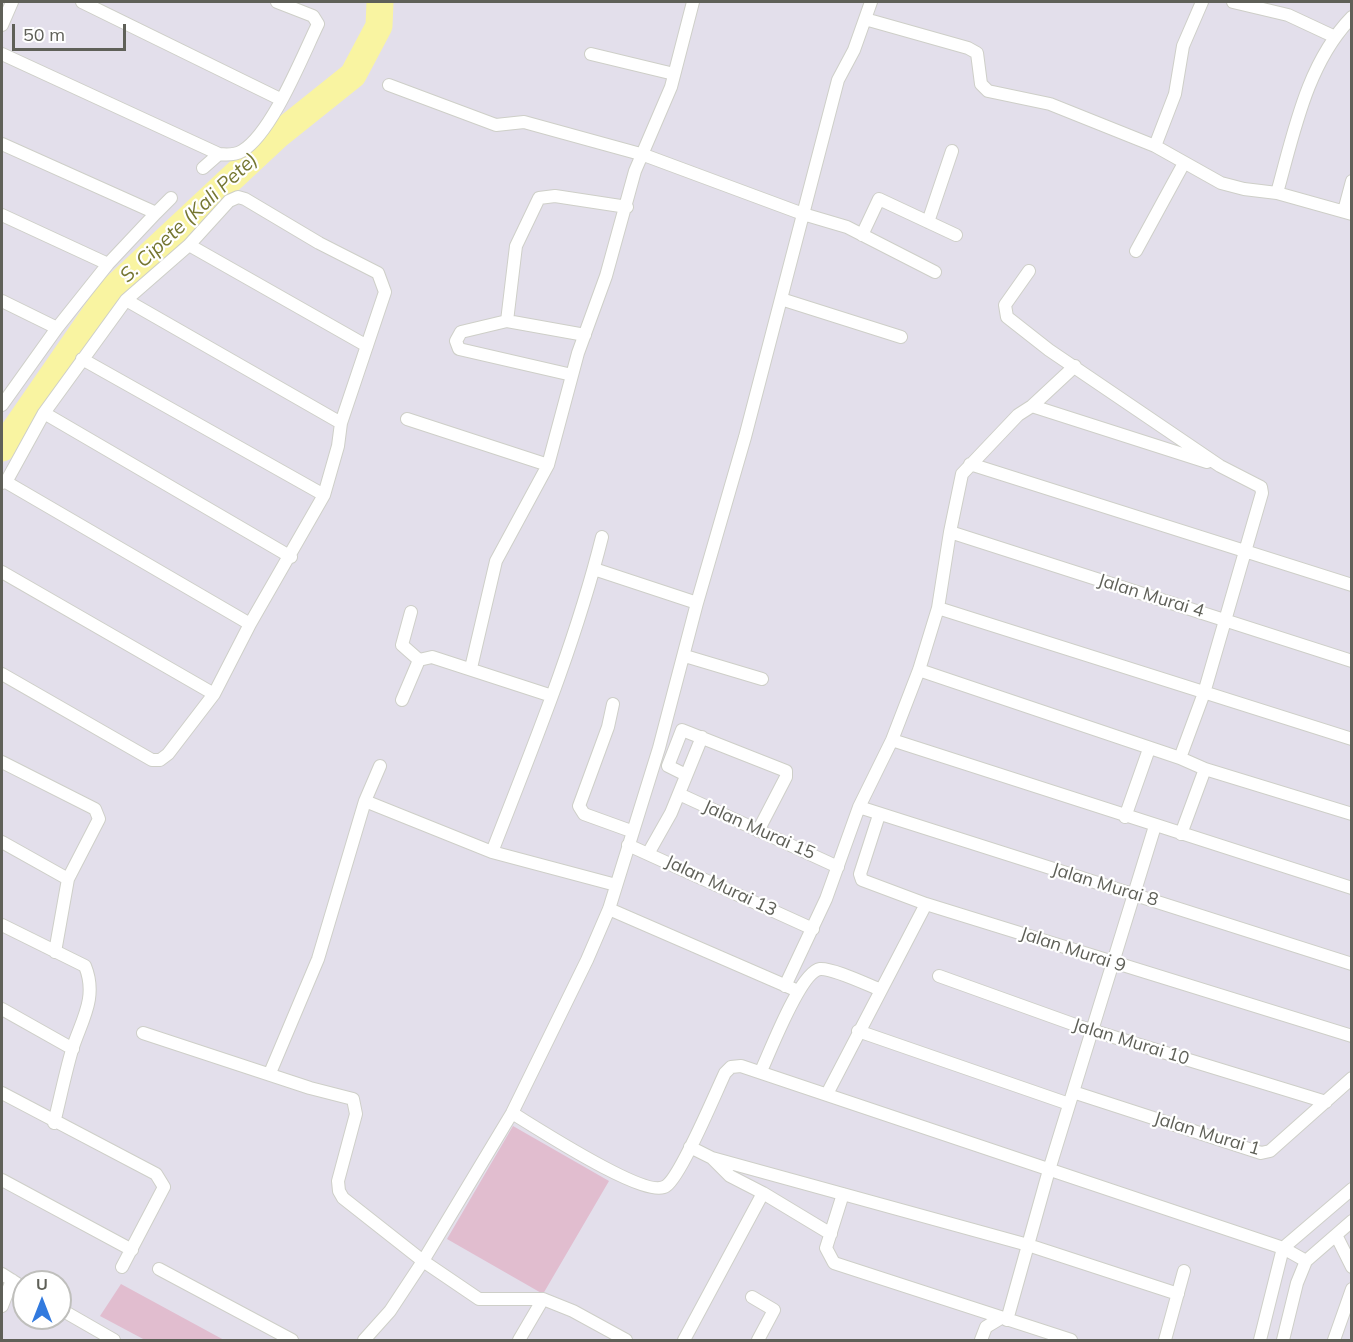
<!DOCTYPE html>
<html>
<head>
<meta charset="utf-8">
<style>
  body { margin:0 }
  #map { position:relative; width:1353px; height:1342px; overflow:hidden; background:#e3dfeb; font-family:Mulish,sans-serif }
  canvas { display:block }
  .frame { position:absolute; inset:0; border:3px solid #5f6058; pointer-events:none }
  .north { position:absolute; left:12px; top:1270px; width:60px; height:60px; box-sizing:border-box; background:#fff; border:2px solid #bfbfbc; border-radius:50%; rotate:0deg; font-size:16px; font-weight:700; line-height:24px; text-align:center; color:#5f6058 }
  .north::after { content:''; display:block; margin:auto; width:21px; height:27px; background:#327ade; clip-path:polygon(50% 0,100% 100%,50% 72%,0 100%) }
  .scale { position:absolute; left:12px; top:24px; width:114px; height:27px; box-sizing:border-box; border:3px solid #5f6058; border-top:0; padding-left:8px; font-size:18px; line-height:21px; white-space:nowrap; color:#5f6058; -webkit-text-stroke:4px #fff; paint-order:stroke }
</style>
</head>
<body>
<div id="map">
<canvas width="1353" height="1342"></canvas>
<div class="frame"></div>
<div class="north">U</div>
<div class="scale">50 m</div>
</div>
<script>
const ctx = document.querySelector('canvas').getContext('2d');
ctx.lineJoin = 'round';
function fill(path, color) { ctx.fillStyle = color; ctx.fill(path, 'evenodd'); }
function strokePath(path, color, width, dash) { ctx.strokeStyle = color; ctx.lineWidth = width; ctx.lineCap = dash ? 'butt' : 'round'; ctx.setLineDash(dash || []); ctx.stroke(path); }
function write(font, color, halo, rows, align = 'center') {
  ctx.font = font + ' Mulish,sans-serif'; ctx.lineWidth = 4.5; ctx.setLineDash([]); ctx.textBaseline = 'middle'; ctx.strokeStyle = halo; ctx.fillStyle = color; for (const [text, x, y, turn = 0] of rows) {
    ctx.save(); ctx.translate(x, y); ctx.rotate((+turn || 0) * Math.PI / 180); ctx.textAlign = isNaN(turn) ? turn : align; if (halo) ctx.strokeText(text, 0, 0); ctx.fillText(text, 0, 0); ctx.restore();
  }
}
fill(new Path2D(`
  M513,1126L609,1181L543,1294L447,1239Z
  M121,1284L224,1340H145L100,1316Z`), '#e1bdcf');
strokePath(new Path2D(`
  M2,448L110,292L278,135L353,75L379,26L380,2`), '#f9f4a1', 27);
const street = new Path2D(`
  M82,2L280,99
  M1233,2L1288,15L1333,36
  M865,19L968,48L977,53L981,84L988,91L1050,104L1155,146L1221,183L1244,189L1277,193C1294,132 1307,63 1352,17
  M2,25L12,2
  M2,54L219,154C227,155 235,155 242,151C272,133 302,57 318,24L313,16L277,2
  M591,54L674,74
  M389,85L496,125L524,122L644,155L803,214L847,227L935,272
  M2,144L156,213L171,198
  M1155,146L1175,94L1183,46L1202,2
  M203,168L219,154
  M1277,193L1352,214
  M1344,211L1352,181
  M2,215L108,264
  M928,222L952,151
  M862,235L879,199L956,235
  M189,245L367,346
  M1136,251L1184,163
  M1029,271L1005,305L1007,317L1049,350L1220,466L1261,487L1262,493L1204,693L1180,758
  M781,299L901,337
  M126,300L341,423
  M2,301L57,328
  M507,321L516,246L539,198L555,196L627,207
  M82,359L324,495
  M572,375L459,349L456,341L461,332L507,321L585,335
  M2,405L57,328L108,264L156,213
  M1032,406L1207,462
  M44,413L291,557
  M407,419L548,465
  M970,464L1352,585
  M6,482L250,624
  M2,483L6,482L44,413L126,300L189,245L229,201L238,197L245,199L319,243L378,273L385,292L341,423L338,446L324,495L250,624L214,694L168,754L160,760H152L2,674
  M950,532L1352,661
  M594,569L697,603
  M2,572L214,694
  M938,608L1352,739
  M411,612L402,645L419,660
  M685,656L762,679
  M471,668L496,561L548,465L578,353L606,276L635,171L671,87L693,2
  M919,670L1180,758L1205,769L1352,814
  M402,700L419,660L432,657L552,696
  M613,704L608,727L579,806L584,814L631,831
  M892,740L1352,888
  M2,762L95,809L99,819L68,879L55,952
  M686,775L668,766L682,730L786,771V777L758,831
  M679,794L838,867
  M365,801L492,852L616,885
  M859,807L1352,964
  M879,815L860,874L862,880L926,904L1352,1036
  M1125,817L1149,749
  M1181,834L1205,769
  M2,842L68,879
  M628,845L813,929
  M492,852C532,749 575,645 602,537
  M649,852L671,813L702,737
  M609,909L798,991
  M2,925L85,966C98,998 81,1021 72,1050C65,1074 60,1099 54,1123
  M939,976L1081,1027L1326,1102
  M785,986L826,899L859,807L892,740L919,670L938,608L950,532L962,474L1018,415L1032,406L1075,366
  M2,1009L73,1049
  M858,1031L1069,1104
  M143,1033L310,1088L353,1099L356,1114L338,1181L339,1191L343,1198L423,1261L479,1299H543L573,1311L626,1340
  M761,1071C770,1052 800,972 820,969C833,968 868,985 881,990
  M270,1073L318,959L365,801L380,766
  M1073,1092L1261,1153L1270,1151L1352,1078
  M2,1093L156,1174L164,1187L122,1267
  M827,1094L926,904
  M512,1113C534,1126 646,1200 666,1186C681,1176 715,1094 725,1073L731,1067L741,1066L1283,1248L1306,1261
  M690,1147L712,1158L1028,1245L1178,1294
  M712,1158L730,1176L763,1193L831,1234
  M2,1180L132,1250
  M843,1194L826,1248L834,1263L1071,1340
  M1336,1235L1352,1267
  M159,1269L292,1340
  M2,1274L24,1288
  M752,1297L774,1310L758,1340
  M2,1306L12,1280
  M60,1309L114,1340
  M1007,1320L1049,1170L1155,826
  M364,1340L390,1311L423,1261L512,1113L587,960L609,909L659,748L697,603L745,437L838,80L854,50L871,2
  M519,1340L543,1299
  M684,1340L763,1193
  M981,1340L986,1327L1001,1318
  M1165,1340L1184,1271
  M1260,1340L1283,1248L1352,1189
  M1283,1340L1297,1283L1306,1261L1352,1221
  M1334,1340L1352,1289`);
strokePath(street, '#cecfc8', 14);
strokePath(street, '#fff', 12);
write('18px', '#5f6058', '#fff', [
  ["Jalan Murai 4",1151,596,17],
  ["Jalan Murai 15",759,830,24],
  ["Jalan Murai 8",1105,885,17],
  ["Jalan Murai 13",721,886,25],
  ["Jalan Murai 9",1073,950,18],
  ["Jalan Murai 10",1131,1042,17],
  ["Jalan Murai 1",1207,1134,17]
]);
write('italic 20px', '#757631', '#fff', [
  ["S. Cipete (Kali Pete)",189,218,-43]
]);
</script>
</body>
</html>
